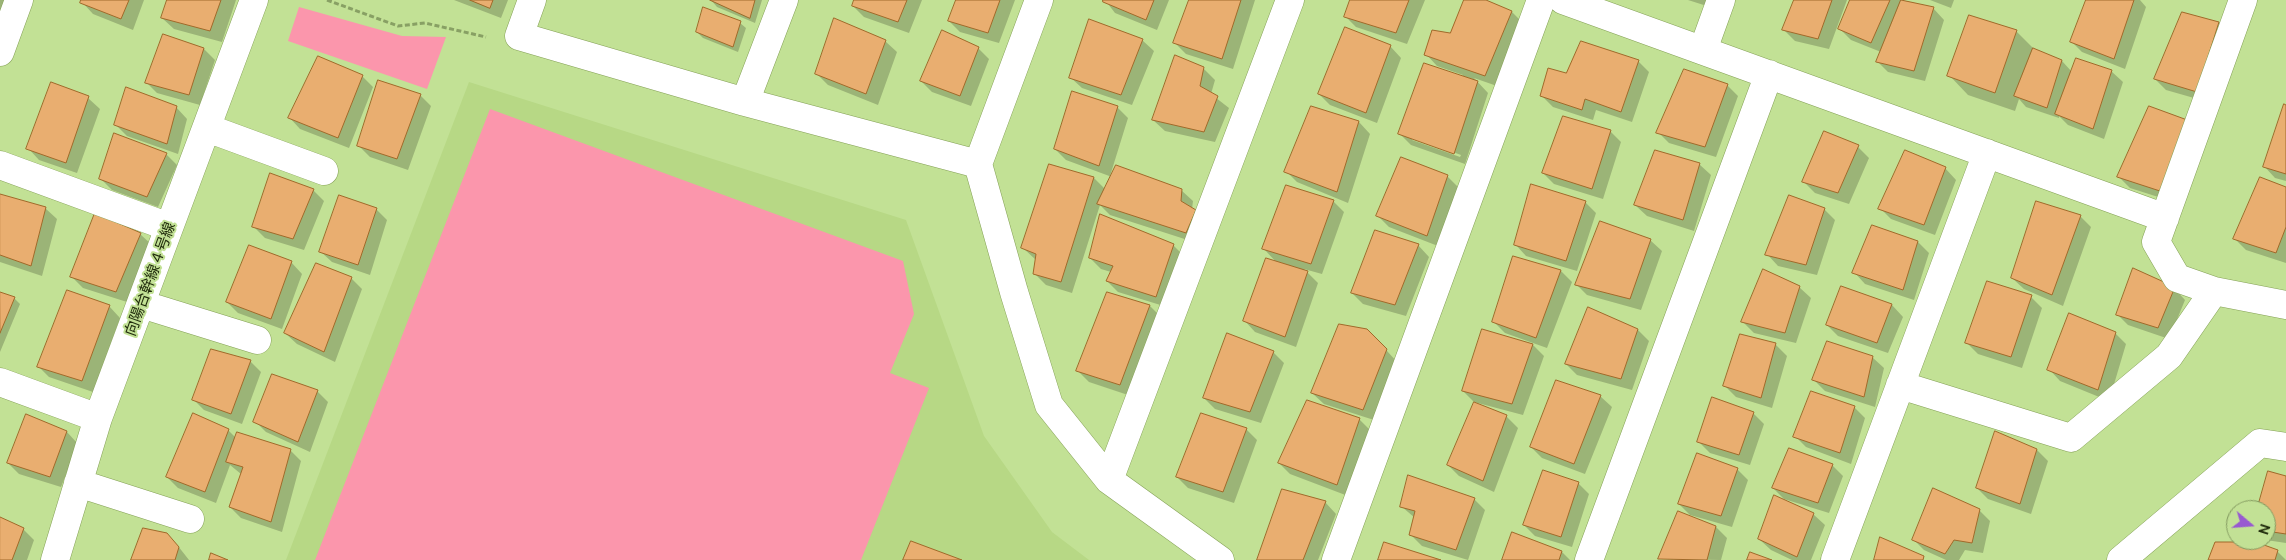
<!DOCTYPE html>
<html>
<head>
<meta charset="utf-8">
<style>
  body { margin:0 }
  #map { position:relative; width:2286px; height:560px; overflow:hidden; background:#c2e195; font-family:Ubuntu,sans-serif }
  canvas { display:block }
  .north { position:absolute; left:2226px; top:500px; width:50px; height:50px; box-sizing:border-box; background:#c2e195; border:1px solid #81985e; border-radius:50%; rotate:108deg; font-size:14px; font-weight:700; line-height:20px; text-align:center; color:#1f2a0b }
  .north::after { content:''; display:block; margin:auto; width:18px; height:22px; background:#9859d0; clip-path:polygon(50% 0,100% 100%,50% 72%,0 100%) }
</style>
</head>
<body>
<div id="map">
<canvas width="2286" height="560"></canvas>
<div class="north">N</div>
</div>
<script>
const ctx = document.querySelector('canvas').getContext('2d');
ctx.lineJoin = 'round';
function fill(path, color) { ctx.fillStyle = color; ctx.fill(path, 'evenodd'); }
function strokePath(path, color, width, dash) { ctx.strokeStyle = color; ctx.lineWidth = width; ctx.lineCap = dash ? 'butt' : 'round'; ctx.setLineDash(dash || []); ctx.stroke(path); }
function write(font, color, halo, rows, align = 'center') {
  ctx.font = font + ' Ubuntu,"Noto Sans JP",sans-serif'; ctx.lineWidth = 4; ctx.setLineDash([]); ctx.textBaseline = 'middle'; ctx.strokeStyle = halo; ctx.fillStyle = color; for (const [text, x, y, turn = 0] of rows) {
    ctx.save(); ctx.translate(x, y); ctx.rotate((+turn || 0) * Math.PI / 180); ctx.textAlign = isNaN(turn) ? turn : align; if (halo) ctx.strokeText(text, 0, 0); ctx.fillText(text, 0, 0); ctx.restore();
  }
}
fill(new Path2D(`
  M469,82L906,220L984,436L1052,532L1089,560H286Z`), '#b7d885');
fill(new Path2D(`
  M299,7L402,36L446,37L427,89L288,41Z
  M490,109L903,261L914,314L890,373L929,388L861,560H315Z`), '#fb96ac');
fill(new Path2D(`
  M0,0H16L0,41Z
  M83,0H144L133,30L93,14L82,2Z
  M168,0H236L222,42L174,29L162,18Z
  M454,0H508L501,18Z
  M711,0H762L755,23L717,7Z
  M855,0H922L909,33L864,17L853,6Z
  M957,0H1015L999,43L960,32L949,21Z
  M1105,0H1169L1157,30L1115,13Z
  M1190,0H1255L1233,69L1186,54L1175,43Z
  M1351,0H1425L1407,44L1356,27L1345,16Z
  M1465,0H1482L1512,12L1523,23L1497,86L1474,78L1488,93L1465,164L1411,145L1400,134L1462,77L1463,75L1437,66L1426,54L1451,35ZM1412,137L1461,155L1460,157L1412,140Z
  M1688,0H1713L1710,7Z
  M1795,0H1847L1829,49L1795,41L1784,30Z
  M1852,0H1902L1933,8L1944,20L1925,81L1888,72L1877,61L1881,52L1851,40L1840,29Z
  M1930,0H1954L1951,8Z
  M2088,0H2140L2146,7L2125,69L2082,52L2071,41Z
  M740,23L746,28L738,52L703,38L697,32Z
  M2218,24L2229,35L2208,102L2166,90L2155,79Z
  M2016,31L2035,50L2062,61L2072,72L2111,71L2123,82L2104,139L2068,125L2059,116V118L2026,107L2019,99L2015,111L1968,95L1949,75Z
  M164,35L204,49L215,60L200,105L157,93L146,82Z
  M1142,40L1154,51L1132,105L1082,88L1070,77Z
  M885,41L897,52L878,105L828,85L817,74Z
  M1390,46L1401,58L1377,123L1330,105L1319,94Z
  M978,48L989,59L971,106L932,92L921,81Z
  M1638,61L1649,72L1632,122L1596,110L1593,120L1553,107L1542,96Z
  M1203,68L1215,80L1211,94L1229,108L1215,142L1165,131L1153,120Z
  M362,76L373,87L349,148L300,129L289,117Z
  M1727,85L1738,96L1716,157L1669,143L1658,132Z
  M420,95L431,106L408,170L370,157L359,146Z
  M88,98L100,109L77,173L39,160L28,148Z
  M176,107L187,119L178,154L127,136L116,125Z
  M1117,107L1128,118L1110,176L1181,190L1193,201L1192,209L1207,222L1197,243L1110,215L1100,205L1072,293L1046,285L1035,274L1036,260L1023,248L1050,166L1094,178L1106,190L1112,177L1066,160L1055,149Z
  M2150,107L2174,202L2130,188L2119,177Z
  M2286,107V181L2275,178L2264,166Z
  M1312,108L1359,122L1370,134L1348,203L1297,182L1286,171Z
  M1610,131L1621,142L1603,199L1554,184L1543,173Z
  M1858,147L1869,158L1849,204L1815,193L1804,182Z
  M166,154L177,165L158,207L112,190L101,179Z
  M1699,164L1711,175L1694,231L1647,216L1635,205Z
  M1945,168L1956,180L1935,235L1891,219L1880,208Z
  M1447,176L1458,187L1438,246L1389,227L1378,216Z
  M2286,188V263L2246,250L2235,239Z
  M313,190L324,201L304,250L265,238L254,227Z
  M0,196L45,208L57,219L42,276L0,262Z
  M1333,201L1344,212L1322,274L1304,269L1318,283L1296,347L1255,332L1244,320L1277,263L1264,249Z
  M1585,202L1596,213L1577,271L1526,256L1515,244Z
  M376,209L387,220L370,275L332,262L320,251Z
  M1824,209L1835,220L1817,275L1778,266L1767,254Z
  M2080,216L2091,227L2063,306L2024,289L2012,278Z
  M140,234L152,245L127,302L83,288L72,277Z
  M1650,240L1662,251L1641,310L1587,295L1576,284Z
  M1918,242L1929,253L1914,300L1865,284L1854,272Z
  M1173,245L1184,256L1167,307L1118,292L1107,281L1111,272L1101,269L1090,258Z
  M1418,245L1429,257L1406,316L1363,304L1352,293Z
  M291,262L302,274L282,329L238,313L227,302Z
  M1561,271L1572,282L1547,348L1505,333L1493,321Z
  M351,278L362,289L335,362L297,344L285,333Z
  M1799,287L1811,298L1796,343L1754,333L1743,322Z
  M1842,288L1892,305L1903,317L1888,353L1838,336L1827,325Z
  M2174,288L2185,300L2169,339L2128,325L2117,314Z
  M0,294L14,298L20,304L0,352Z
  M1108,294L1150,306L1161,317L1131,396L1089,382L1078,371Z
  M2031,297L2042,308L2022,368L1978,354L1967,343Z
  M109,306L120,318L93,392L49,377L38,366Z
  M1638,330L1649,341L1632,390L1577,375L1566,364Z
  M2115,333L2126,344L2109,401L2060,381L2049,369Z
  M1741,336L1776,345L1787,356L1772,408L1736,397L1725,386Z
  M1378,341L1397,362L1374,420L1324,404L1312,393Z
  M1531,343L1544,356L1523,415L1474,402L1463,391Z
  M1273,352L1284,363L1261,423L1215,409L1204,398Z
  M1872,357L1884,368L1875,407L1825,391L1814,380Z
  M250,361L261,372L242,424L204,410L193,399Z
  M317,391L328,402L310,452L266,432L255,421Z
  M1600,396L1612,407L1585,474L1542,458L1531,447Z
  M1474,404L1507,417L1518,428L1494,492L1459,476L1448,465Z
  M1854,407L1865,418L1851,464L1806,447L1795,436Z
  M1753,413L1764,424L1750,465L1710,453L1699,442Z
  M27,416L67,432L78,444L61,487L19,474L8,463Z
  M1359,419L1370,430L1348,496L1290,474L1279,463Z
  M1246,429L1257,440L1234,503L1188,488L1177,477Z
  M228,430L236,438L290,450L301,461L282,532L241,518L230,507L241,474L230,465L216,503L178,488L167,477Z
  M2037,450L2048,461L2031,514L1988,499L1977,488Z
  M1832,465L1843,476L1829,513L1784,499L1773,488Z
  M1737,469L1748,480L1732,527L1690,515L1679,504Z
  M2286,478V543L2266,540V510H2259Z
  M1578,483L1589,494L1572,547L1535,536L1524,525Z
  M1474,499L1485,510L1468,560L1422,546L1411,535L1415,518L1401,506Z
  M1325,502L1336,514L1318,560H1259Z
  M1979,510L1990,521L1983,553L1965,550L1959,560H1946L1924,550L1913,539Z
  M1679,513L1716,527L1727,538L1721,560L1660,559Z
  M1813,514L1825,525L1811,560H1792L1771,550L1759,539Z
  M0,518L23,529L34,540L27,560H0Z
  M2236,540H2246L2277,551L2286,560H2209Z
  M178,546L189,560H132Z
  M1562,552L1570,560H1503Z`), '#0003');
const building = new Path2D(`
  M81,0H129L121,19L80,3Z
  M167,0H221L210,31L161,18Z
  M470,0H493L490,8Z
  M710,0H755L750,18Z
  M854,0H907L898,22L852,6Z
  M956,0H1000L988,33L948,21Z
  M1103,0H1154L1146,20L1103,2Z
  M1189,0H1241L1222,59L1173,43Z
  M1350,0H1409L1396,33L1344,17Z
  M1464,0H1486L1512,11L1485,76L1424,55L1432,30L1450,33Z
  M1794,0H1832L1818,39L1782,30Z
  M1850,0H1890L1871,43L1838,29Z
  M1901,0L1934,7L1914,71L1876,62Z
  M2086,0H2134L2114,59L2070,42Z
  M703,7L741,21L733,47L696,32Z
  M2182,12L2219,22L2197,92L2154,79Z
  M1969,15L2017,30L1995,93L1947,76Z
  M834,18L886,40L866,94L815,74Z
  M1089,19L1143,39L1121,95L1069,78Z
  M1345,27L1391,45L1366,113L1318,94Z
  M942,30L979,47L960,96L920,81Z
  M163,34L204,48L189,95L145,83Z
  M1581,41L1639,60L1621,112L1585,99L1582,110L1540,96L1548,68L1566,73Z
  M2033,48L2062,60L2047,108L2014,96Z
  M1175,55L1204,67L1200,86L1218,96L1204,132L1152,120Z
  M318,56L363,75L338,138L288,118Z
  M2076,58L2112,70L2093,129L2055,114Z
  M1424,63L1478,81L1454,154L1398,134Z
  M1684,69L1728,84L1705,147L1656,133Z
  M378,80L421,94L397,159L357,146Z
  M51,82L89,96L66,163L26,149Z
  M126,87L177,106L167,144L114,125Z
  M1072,91L1118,106L1099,166L1054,149Z
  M2284,104L2286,105V174L2263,167Z
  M1311,106L1359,121L1337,192L1284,172Z
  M2149,106L2190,121L2163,192L2117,177Z
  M1563,116L1611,130L1592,189L1542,173Z
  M1824,131L1859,145L1838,193L1802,182Z
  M114,133L167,153L147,197L99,179Z
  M1655,150L1700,163L1683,220L1634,205Z
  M1905,150L1946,167L1924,225L1878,209Z
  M1401,157L1448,175L1427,236L1376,216Z
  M1049,164L1094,177L1061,282L1033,274L1036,254L1021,248Z
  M1116,165L1182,189L1181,201L1196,210L1186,233L1097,204Z
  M270,173L314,189L293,239L252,227Z
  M2260,177L2286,187V227L2276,253L2233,239Z
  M1531,184L1586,201L1566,261L1514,245Z
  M1286,185L1334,200L1311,264L1262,249Z
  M0,194L46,207L31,266L0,255Z
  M339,195L377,208L358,265L319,252Z
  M1789,195L1825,208L1806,265L1765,255Z
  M2036,201L2081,215L2052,295L2011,278Z
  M95,213L141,233L116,292L70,277Z
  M1100,214L1174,244L1156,297L1106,281L1113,266L1089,258Z
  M1600,221L1651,239L1630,299L1575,285Z
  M1872,225L1918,241L1903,290L1852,273Z
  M1375,230L1419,244L1395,305L1351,293Z
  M249,245L292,261L271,319L226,302Z
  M1513,256L1561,270L1536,338L1492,322Z
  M1266,258L1308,271L1285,337L1243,321Z
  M316,263L352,277L324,352L284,333Z
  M2133,268L2175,287L2158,328L2116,315Z
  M1763,269L1800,286L1785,333L1741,322Z
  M1987,281L2032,295L2011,357L1965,343Z
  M1841,286L1892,304L1877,343L1826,325Z
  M67,290L110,305L82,381L37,367Z
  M0,292L15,297L0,333Z
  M1107,292L1150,305L1120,385L1076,371Z
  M1588,307L1638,329L1621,379L1565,364Z
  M2069,313L2116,332L2098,390L2047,370Z
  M1339,324L1367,329L1387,349L1363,410L1311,393Z
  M1482,329L1533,344L1512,404L1462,391Z
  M1227,333L1274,351L1250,412L1203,398Z
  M1740,334L1776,343L1761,398L1723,386Z
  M1827,341L1873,356L1864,397L1812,380Z
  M211,349L251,360L231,414L192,400Z
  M272,374L318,390L298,442L253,422Z
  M1556,380L1601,395L1574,464L1530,447Z
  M1811,391L1855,406L1840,453L1793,437Z
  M1712,397L1754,412L1739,455L1697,442Z
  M1307,400L1360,418L1337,485L1278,463Z
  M1474,402L1507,415L1483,481L1447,465Z
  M193,413L229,429L205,492L166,477Z
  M1201,413L1247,428L1223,492L1176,477Z
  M26,414L67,431L50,477L7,463Z
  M1995,431L2037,449L2020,504L1976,488Z
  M237,432L291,449L271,522L229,507L243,467L226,462Z
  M1789,448L1833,464L1818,503L1772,488Z
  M1697,453L1738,468L1721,516L1678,504Z
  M1543,470L1579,482L1561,537L1523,525Z
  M2268,471L2286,476V534L2266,531V510H2257Z
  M1408,475L1475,498L1456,550L1409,535L1415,511L1400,507Z
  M1933,488L1980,509L1972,543L1954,540L1945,554L1912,540Z
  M1282,489L1326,501L1303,560H1257Z
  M1774,495L1814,513L1797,557L1758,539Z
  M1678,511L1716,526L1707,560L1658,559Z
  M0,517L24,528L12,560H0Z
  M143,528L167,533L179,547L175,560H131Z
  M1512,532L1562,551L1559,560H1502Z
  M1880,537L1924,556L1923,560H1874Z
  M2236,538V540H2250L2278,550L2275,560H2208L2215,542H2234Z
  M911,541L962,560H903Z
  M1384,542L1441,560H1378Z
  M1750,552L1772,560H1747Z
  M211,553L228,560H209Z`);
fill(building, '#e9ae70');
strokePath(building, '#a0692a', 1);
const minor = new Path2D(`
  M532,0L519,36L745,102L978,164
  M1039,0L978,164L1014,292L1049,405L1109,480L1220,560
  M1563,0L2165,218
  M1703,50L1721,0
  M0,52L19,0
  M745,102L784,0
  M207,128L324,171
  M0,165L169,227
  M2214,291L2177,278L2156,242L2243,0
  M141,304L257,340
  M0,382L98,418
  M1900,385L2071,438L2169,356L2214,291L2286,305
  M1109,480L1290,0
  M78,483L190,519
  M55,560L98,418L254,0
  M1336,560L1541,0
  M1589,560L1769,74
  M1835,560L1987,153
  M2121,560L2260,443L2286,447`);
strokePath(minor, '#85a157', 29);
strokePath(new Path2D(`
  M327,0L398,26L425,23L486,37`), '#88a064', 3, [5, 2.5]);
strokePath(minor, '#fff', 28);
write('15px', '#1f2a0b', '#c2e195', [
  ["向陽台幹線４号線",150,279,-70]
]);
</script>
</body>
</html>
